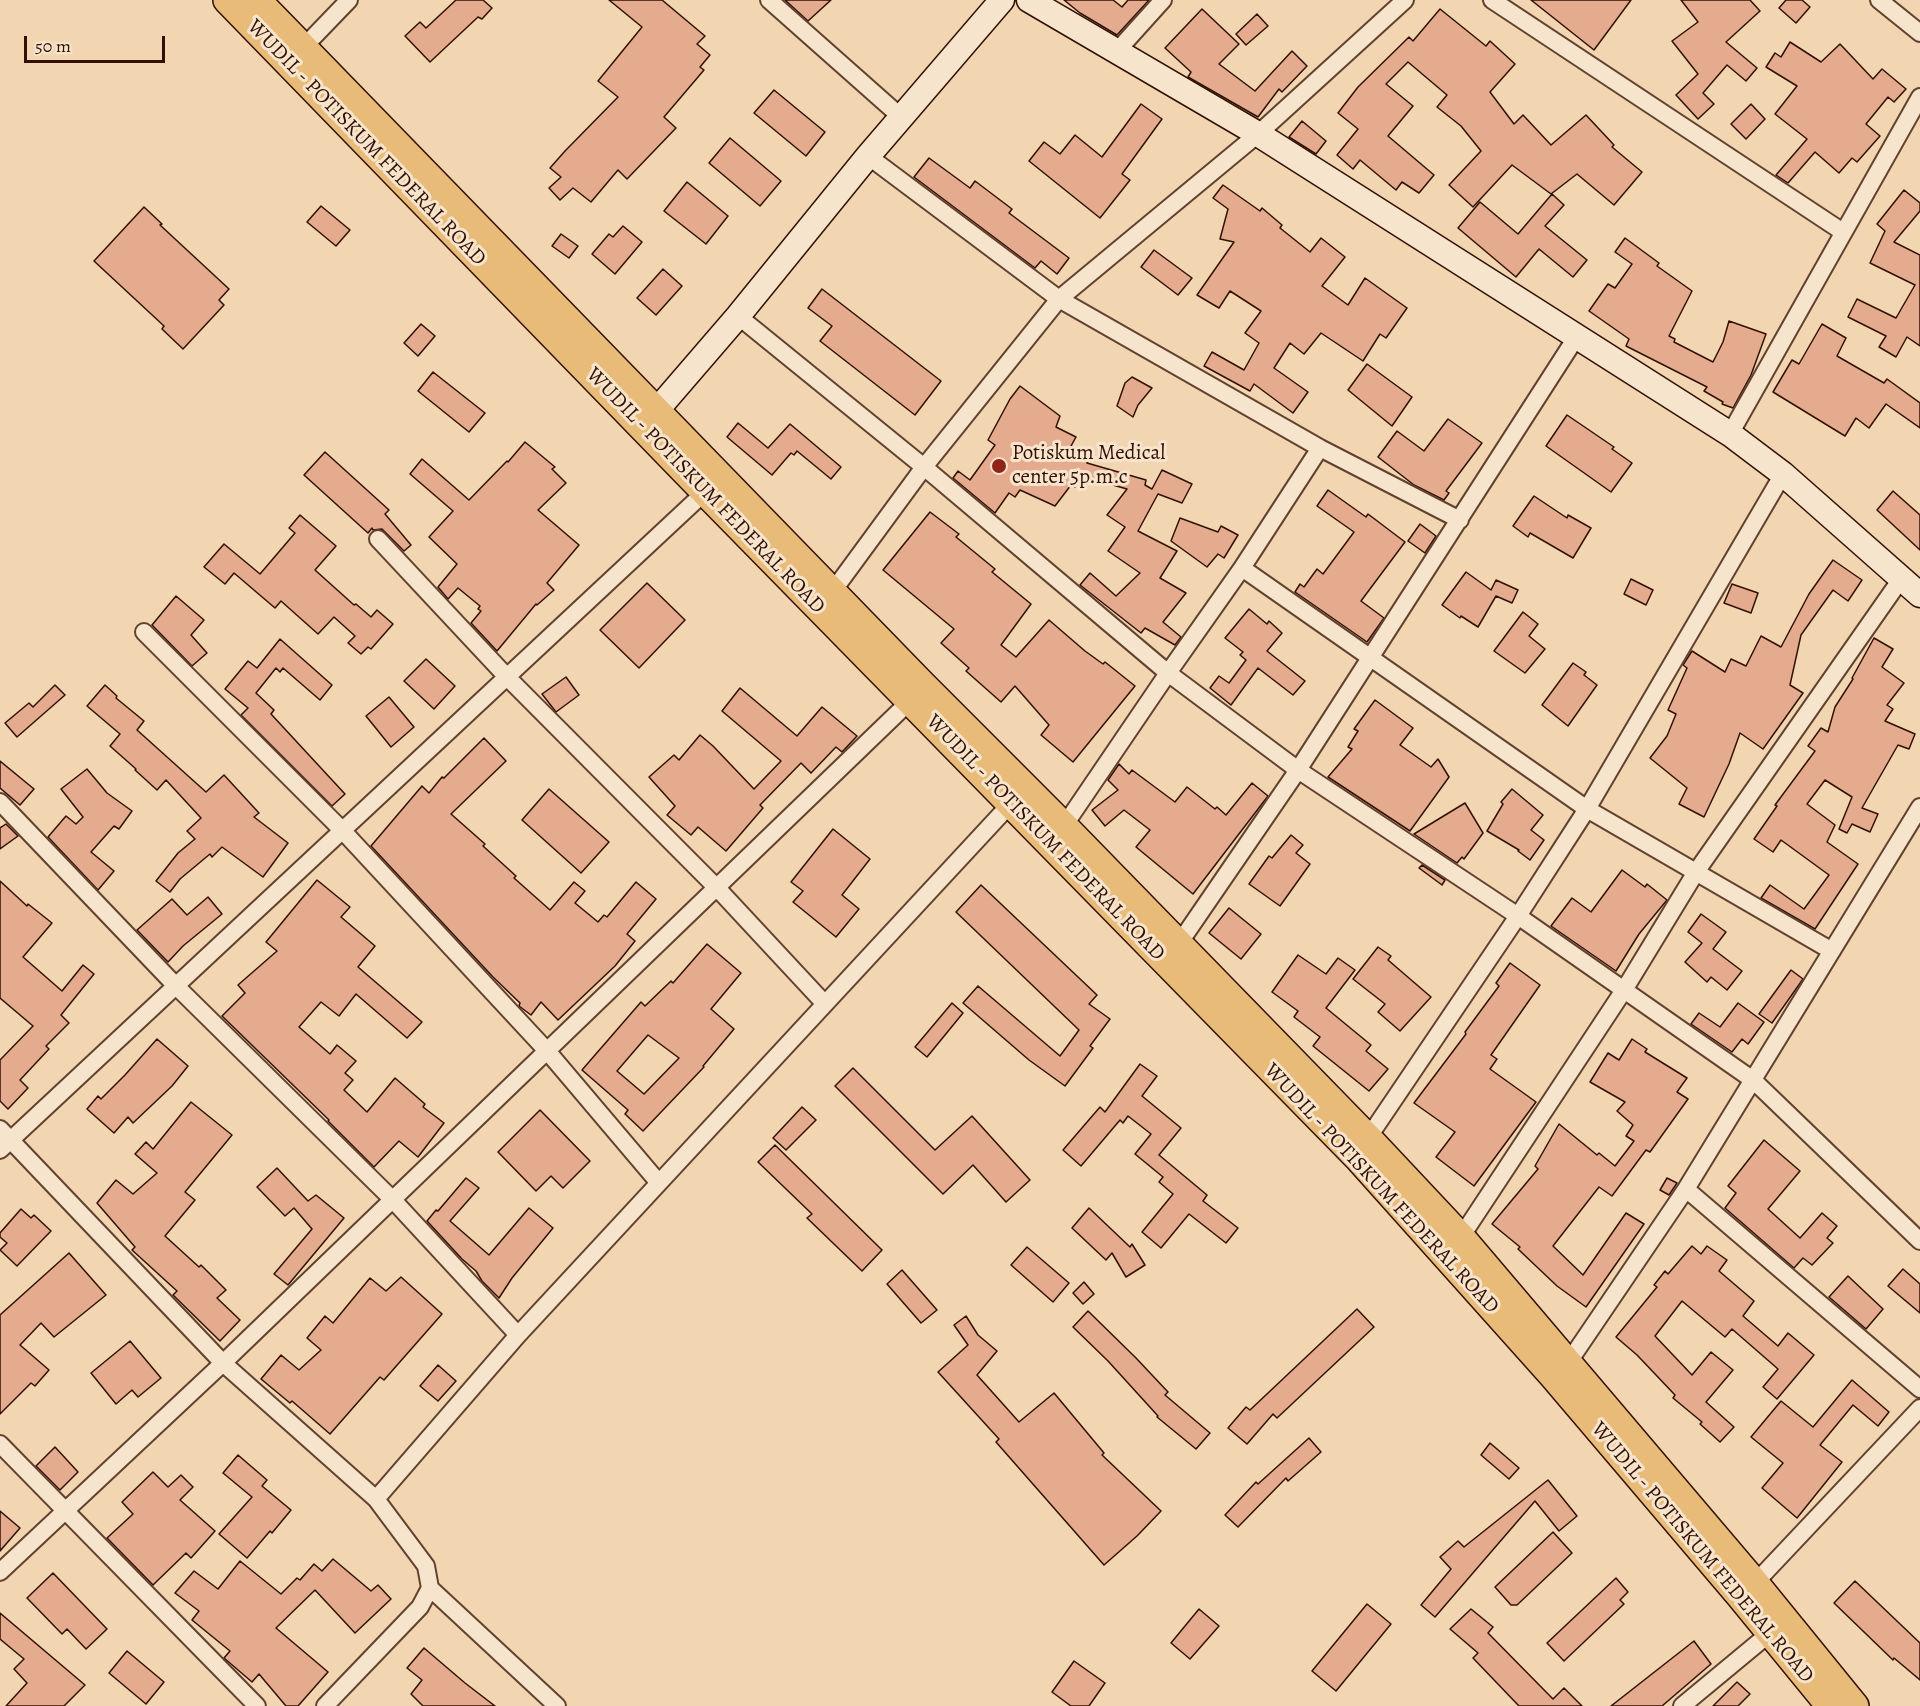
<!DOCTYPE html>
<html>
<head>
<meta charset="utf-8">
<style>
  body { margin:0 }
  #map { position:relative; width:1920px; height:1706px; overflow:hidden; background:#f1d6b1; font-family:Alegreya,serif }
  canvas { display:block }
  .scale { position:absolute; left:24px; top:36px; width:141px; height:27px; box-sizing:border-box; border:3px solid #321104; border-top:0; padding-left:8px; font-size:18px; line-height:21px; white-space:nowrap; color:#321104; -webkit-text-stroke:4px #f6e4cc; paint-order:stroke }
</style>
</head>
<body>
<div id="map">
<canvas width="1920" height="1706"></canvas>
<div class="scale">50 m</div>
</div>
<script>
const ctx = document.querySelector('canvas').getContext('2d');
ctx.lineJoin = 'round';
function fill(path, color) { ctx.fillStyle = color; ctx.fill(path, 'evenodd'); }
function strokePath(path, color, width, dash) { ctx.strokeStyle = color; ctx.lineWidth = width; ctx.lineCap = dash ? 'butt' : 'round'; ctx.setLineDash(dash || []); ctx.stroke(path); }
function write(font, color, halo, rows, align = 'center') {
  ctx.font = font + ' Alegreya,serif'; ctx.lineWidth = 6; ctx.setLineDash([]); ctx.textBaseline = 'middle'; ctx.strokeStyle = halo; ctx.fillStyle = color; for (const [text, x, y, turn = 0] of rows) {
    ctx.save(); ctx.translate(x, y); ctx.rotate((+turn || 0) * Math.PI / 180); ctx.textAlign = isNaN(turn) ? turn : align; if (halo) ctx.strokeText(text, 0, 0); ctx.fillText(text, 0, 0); ctx.restore();
  }
}
const building = new Path2D(`
  M456,0H483L492,8L482,19L478,17L430,62L405,36L420,22L426,28Z
  M609,0H662L705,36L697,44L710,55L700,67L704,70L664,117L676,128L627,179L618,170L591,202L573,188L560,200L549,188L561,177L550,168L565,151L618,97L598,81L642,27Z
  M785,0H831L808,21Z
  M1064,0H1113L1122,7L1128,0H1149L1117,35L1080,13Z
  M1531,0H1631L1594,50Z
  M1681,0H1750L1760,11L1726,42L1757,68L1746,81L1727,65L1703,93L1714,104L1698,119L1676,95L1698,74L1672,41L1698,22Z
  M1786,0H1802L1810,7L1796,23L1779,8Z
  M1202,9L1239,44L1219,64L1255,91L1292,51L1307,66L1282,92L1279,89L1258,117L1188,77L1191,72L1165,48Z
  M1440,9L1486,46L1490,41L1515,64L1490,92L1514,124L1523,115L1551,145L1586,115L1614,145L1612,147L1642,172L1614,205L1577,174L1551,194L1512,165L1473,207L1449,185L1481,151L1461,126L1437,107L1447,95L1408,62L1386,84L1413,106L1388,136L1434,175L1419,193L1402,182L1396,190L1360,160L1353,169L1337,155L1358,129L1338,113L1358,87L1409,37L1413,41Z
  M1257,14L1268,26L1246,45L1236,34Z
  M1790,42L1821,62L1840,44L1873,79L1882,69L1906,89L1894,102L1888,97L1866,124L1880,136L1857,162L1852,158L1839,173L1815,152L1788,183L1776,175L1807,139L1775,114L1797,86L1766,67L1775,53L1781,57Z
  M774,90L825,132L806,156L754,113Z
  M1141,104L1162,119L1122,174L1130,180L1100,218L1029,161L1044,142L1060,154L1075,135L1102,157Z
  M1751,104L1765,119L1746,139L1731,124Z
  M1302,121L1326,141L1316,154L1289,137Z
  M730,138L781,181L760,206L709,163Z
  M929,158L970,188L975,181L1012,209L1009,213L1069,258L1057,274L1041,261L1035,268L914,177Z
  M687,182L728,216L706,244L664,211Z
  M1223,185L1260,211L1262,208L1282,225L1280,228L1310,252L1321,238L1345,257L1322,286L1348,305L1365,278L1407,308L1386,338L1380,334L1363,361L1321,333L1304,354L1290,343L1274,368L1308,392L1293,413L1254,384L1250,391L1204,366L1212,352L1244,370L1259,343L1245,333L1261,311L1230,291L1219,308L1197,295L1234,242L1220,239L1228,209L1213,198Z
  M1904,190L1920,203V211L1894,242L1920,255V346L1907,337L1896,357L1879,347L1886,336L1848,317L1857,299L1896,318L1915,285L1870,263L1885,231L1877,224Z
  M1552,194L1564,205L1545,226L1587,260L1573,277L1539,249L1516,277L1458,228L1480,202L1518,234Z
  M321,206L350,230L336,246L307,222Z
  M144,207L162,224L160,225L229,289L219,300L224,305L183,349L162,329L164,326L94,261Z
  M623,226L642,242L615,274L592,254L609,234L613,237Z
  M561,234L578,246L569,258L552,246Z
  M1625,238L1659,263L1657,266L1692,291L1669,336L1675,339L1674,342L1713,362L1723,342L1729,321L1766,334L1751,375L1733,408L1722,404L1723,402L1704,391L1707,387L1626,346L1629,339L1589,311L1608,284L1615,288L1632,264L1615,252Z
  M1154,250L1192,278L1178,295L1141,267Z
  M663,269L682,286L656,315L637,298Z
  M822,289L941,381L915,415L820,341L832,326L808,308Z
  M421,324L435,336L418,356L404,343Z
  M1822,324L1846,338L1837,356L1884,383L1887,379L1920,403V428L1886,404L1869,428L1856,418L1845,436L1773,392L1792,360L1799,364Z
  M1367,364L1412,397L1392,426L1348,390Z
  M433,372L485,413L469,432L418,391Z
  M1132,377L1152,388L1138,405L1133,417L1117,406L1125,383Z
  M1020,386L1060,416L1056,427L1076,437L1071,446L1091,455L1087,463L1146,480L1145,485L1152,489L1162,470L1192,484L1182,503L1158,494L1138,531L1177,551L1160,578L1186,593L1163,622L1181,637L1175,645L1145,628L1141,633L1080,585L1090,573L1116,596L1140,573L1108,551L1125,527L1107,515L1127,489L1081,476L1075,487L1071,485L1055,506L1020,490L1015,497L1009,493L995,513L953,478L958,471L970,480L995,445L988,440L1010,399Z
  M1567,415L1614,447L1612,449L1632,463L1611,492L1546,446Z
  M1448,419L1482,443L1446,491L1449,493L1444,500L1414,485L1378,457L1397,431L1424,451Z
  M738,423L768,448L790,424L841,467L831,479L797,451L794,455L791,453L772,475L727,437Z
  M525,442L555,467L552,469L566,483L538,510L579,545L547,583L554,590L537,605L536,604L497,651L471,623L481,611L478,609L480,606L458,588L448,599L438,587L457,564L429,537L453,511L410,474L422,459L469,500L507,461L508,462Z
  M325,452L389,510L385,514L411,545L404,551L382,529L373,530L372,528L368,533L304,475Z
  M1328,490L1366,517L1368,514L1405,542L1361,601L1384,618L1367,642L1295,592L1300,584L1304,587L1317,569L1323,574L1354,532L1317,506Z
  M1893,491L1920,515V550L1877,510Z
  M1534,496L1567,518L1568,515L1591,528L1573,558L1530,533L1528,537L1513,526Z
  M930,512L959,534L956,537L995,569L992,572L1031,604L1001,645L1016,657L1049,620L1085,651L1103,664L1105,662L1135,686L1073,762L1041,735L1049,725L1015,686L1001,702L966,671L969,668L941,643L954,629L883,570Z
  M300,515L336,546L315,570L354,605L356,604L371,617L377,610L393,624L371,649L368,647L361,654L348,643L355,636L334,617L318,634L281,601L275,608L234,573L225,584L204,567L224,544L260,574L295,533L289,528Z
  M1180,518L1218,532L1221,526L1238,535L1224,558L1218,554L1207,567L1171,541Z
  M1420,524L1436,536L1425,553L1408,541Z
  M1833,560L1862,580L1848,601L1833,590L1801,635L1790,685L1803,693L1763,749L1740,733L1729,764L1704,817L1679,804L1687,788L1650,758L1667,736L1676,714L1668,710L1687,668L1683,665L1692,651L1725,672L1731,659L1746,666L1761,636L1781,647L1809,594Z
  M1466,572L1491,590L1496,580L1518,590L1512,603L1496,596L1478,627L1461,616L1460,618L1442,605Z
  M1631,579L1653,590L1646,605L1624,594Z
  M647,583L685,620L639,668L600,630Z
  M1732,584L1758,593L1751,613L1724,603Z
  M176,596L204,620L191,635L207,653L192,666L152,625Z
  M1249,609L1267,624L1269,621L1282,633L1267,651L1305,681L1293,695L1258,668L1231,705L1210,688L1219,676L1229,683L1246,660L1240,655L1243,652L1225,638Z
  M1523,612L1538,624L1529,636L1545,649L1525,673L1494,651Z
  M1874,638L1893,649L1882,667L1904,683L1887,705L1893,709L1885,721L1915,734L1909,749L1898,745L1862,808L1878,814L1870,832L1852,824L1847,833L1839,829L1852,797L1825,780L1807,804L1835,825L1827,842L1858,864L1815,929L1761,898L1770,885L1804,909L1829,875L1781,840L1773,852L1754,839L1777,806L1775,805L1815,751L1808,746L1821,728L1828,732L1835,707L1853,679L1852,678Z
  M280,639L332,685L320,700L283,668L280,672L276,668L256,693L274,710L271,714L345,794L332,806L241,715L248,708L225,689L248,661L257,668Z
  M426,659L455,686L434,709L404,681Z
  M1573,663L1586,672L1584,675L1597,685L1568,726L1542,705Z
  M566,677L579,695L556,712L542,694Z
  M55,685L65,695L17,737L5,723L29,703L33,707Z
  M105,685L117,696L116,698L144,721L137,730L206,792L224,775L259,813L254,817L288,843L263,877L222,847L212,857L210,854L180,879L170,892L156,881L178,853L195,839L187,831L201,818L166,780L157,790L135,770L136,769L110,746L120,734L87,706Z
  M740,688L797,736L822,707L857,736L842,752L836,747L811,773L801,763L760,805L763,808L726,851L698,827L691,835L667,815L675,806L649,777L674,755L679,760L700,735L713,746L754,789L781,761L722,711Z
  M389,697L414,727L391,747L366,716Z
  M1375,700L1413,728L1400,745L1431,767L1438,759L1449,777L1410,831L1328,777L1352,749L1348,747L1358,731L1354,729Z
  M484,738L506,761L451,814L485,844L483,846L516,876L514,878L550,910L574,882L585,891L575,903L598,922L604,915L607,917L636,882L656,899L627,934L635,941L615,966L558,1020L541,1002L531,1015L519,1006L520,1003L493,977L371,846L422,786L429,793L442,777L444,778Z
  M0,761L34,789L20,805L0,788Z
  M1119,764L1129,774L1132,770L1175,802L1187,787L1215,809L1217,807L1226,815L1252,783L1268,796L1193,894L1136,847L1150,830L1124,810L1105,826L1092,810L1118,790L1108,780Z
  M87,769L107,793L132,811L119,829L114,826L91,852L114,871L98,890L48,837L66,816L76,824L83,817L61,789Z
  M549,789L609,842L581,873L522,820Z
  M1512,789L1543,815L1531,830L1544,840L1530,860L1518,851L1519,850L1487,831L1503,804L1501,802Z
  M1465,803L1483,833L1464,859L1462,857L1457,863L1414,834Z
  M6,824L18,836L0,849V828Z
  M833,829L870,859L842,895L859,909L836,937L793,902L803,891L791,882Z
  M1291,835L1303,845L1296,853L1310,864L1280,906L1249,884L1269,856L1272,858Z
  M1422,865L1445,880L1442,885L1419,868Z
  M1622,870L1645,887L1647,884L1667,900L1639,934L1616,971L1551,926L1572,898L1591,912Z
  M317,880L350,907L341,917L375,946L358,967L422,1022L407,1038L356,994L339,1016L321,1002L299,1027L330,1054L337,1045L356,1061L345,1073L353,1080L344,1090L367,1112L395,1078L425,1104L423,1107L444,1123L418,1157L399,1141L374,1167L328,1121L329,1120L222,1016L245,993L238,985L277,951L266,942Z
  M0,881L27,906L28,904L52,923L23,957L62,991L83,965L94,974L61,1015L69,1023L46,1046L49,1049L20,1080L28,1088L8,1109L0,1101V1060L33,1026L0,998Z
  M981,885L1097,995L1089,1004L1110,1019L1090,1046L1093,1048L1065,1086L1029,1060L963,1003L978,986L1060,1056L1079,1030L956,912Z
  M208,897L222,914L183,946L168,962L137,930L172,899L187,915Z
  M1229,908L1261,934L1241,959L1209,933Z
  M1701,914L1726,932L1713,949L1742,971L1727,990L1711,977L1707,982L1685,962L1702,943L1688,932Z
  M707,944L741,973L711,1009L734,1029L703,1066L704,1067L643,1131L625,1114L628,1110L582,1070L641,1002L645,1006L671,981L673,983ZM648,1035L679,1058L644,1094L617,1071Z
  M1378,947L1391,956L1388,960L1431,997L1400,1031L1378,1012L1385,1004L1353,979Z
  M1298,955L1326,974L1338,958L1355,970L1326,1008L1371,1045L1366,1051L1388,1069L1369,1091L1313,1046L1320,1037L1294,1017L1298,1011L1272,992Z
  M1510,963L1540,985L1491,1055L1497,1059L1490,1069L1536,1102L1474,1186L1436,1157L1455,1132L1414,1103L1466,1034L1465,1032L1499,986L1496,983Z
  M1791,970L1803,979L1772,1023L1759,1014Z
  M952,1003L963,1013L927,1057L915,1047Z
  M1738,1003L1764,1022L1748,1044L1742,1039L1732,1052L1691,1024L1699,1013L1720,1027Z
  M157,1039L188,1066L172,1086L133,1123L128,1117L114,1133L87,1109L98,1096L101,1099L125,1075Z
  M1632,1039L1647,1049L1645,1052L1687,1078L1677,1092L1688,1099L1650,1152L1646,1150L1612,1196L1599,1187L1553,1246L1583,1275L1626,1213L1644,1224L1586,1307L1557,1286L1518,1249L1520,1247L1492,1224L1538,1169L1535,1166L1559,1124L1597,1155L1599,1153L1615,1166L1634,1141L1626,1136L1633,1125L1617,1111L1625,1102L1590,1082L1608,1053L1619,1060Z
  M1140,1064L1157,1076L1142,1096L1181,1128L1159,1155L1207,1195L1203,1201L1238,1228L1226,1243L1189,1214L1161,1248L1142,1232L1173,1194L1159,1182L1163,1177L1135,1154L1151,1134L1128,1116L1123,1123L1120,1120L1081,1166L1063,1150L1100,1107L1105,1112Z
  M853,1068L935,1150L972,1116L1030,1180L1006,1202L973,1165L943,1194L835,1086Z
  M191,1102L232,1135L185,1192L195,1200L165,1236L199,1267L201,1265L226,1290L217,1298L240,1320L220,1341L173,1295L177,1291L132,1250L135,1247L97,1203L116,1180L133,1194L157,1173L135,1154L146,1142L153,1149Z
  M802,1107L816,1120L786,1150L773,1138Z
  M540,1110L590,1161L563,1188L551,1176L536,1191L498,1152Z
  M1764,1140L1800,1171L1768,1209L1800,1238L1822,1213L1837,1226L1827,1238L1833,1243L1812,1265L1803,1258L1794,1268L1725,1208L1736,1193L1728,1186Z
  M775,1145L882,1250L862,1271L807,1218L812,1214L758,1162Z
  M277,1168L308,1201L316,1195L344,1218L288,1285L274,1274L312,1229L294,1208L285,1216L257,1187Z
  M466,1178L479,1188L450,1221L489,1255L529,1208L553,1228L512,1278L499,1298L482,1281L476,1271L462,1259L427,1221L436,1210L438,1211Z
  M1667,1178L1677,1183L1669,1195L1660,1190Z
  M1089,1208L1130,1247L1132,1244L1145,1265L1126,1277L1112,1253L1106,1260L1072,1228Z
  M21,1209L31,1218L34,1215L51,1231L17,1266L0,1250L7,1243L0,1237V1233Z
  M1692,1246L1701,1254L1707,1246L1727,1260L1719,1271L1754,1301L1743,1316L1778,1346L1788,1333L1814,1355L1777,1399L1763,1387L1778,1369L1732,1329L1725,1337L1682,1301L1655,1336L1692,1375L1711,1352L1733,1370L1706,1402L1734,1427L1720,1442L1700,1424L1702,1422L1673,1398L1675,1395L1637,1355L1616,1337L1657,1287L1654,1285L1665,1271L1668,1274Z
  M1027,1247L1069,1283L1053,1302L1011,1265Z
  M69,1253L106,1295L54,1337L41,1323L20,1345L49,1370L35,1386L31,1383L0,1414V1315Z
  M1903,1269L1920,1284V1313L1888,1286Z
  M902,1270L937,1310L921,1323L887,1284Z
  M1848,1276L1883,1309L1866,1329L1829,1297Z
  M401,1277L442,1314L384,1380L380,1377L330,1434L292,1401L290,1403L261,1379L281,1355L299,1370L321,1350L307,1338L325,1316L333,1323L370,1278L386,1291Z
  M1084,1282L1094,1294L1083,1304L1073,1293Z
  M1357,1309L1374,1327L1277,1418L1273,1414L1247,1444L1228,1428L1246,1407L1250,1410Z
  M1088,1311L1136,1358L1168,1392L1165,1395L1210,1433L1196,1449L1157,1417L1158,1416L1108,1361L1073,1327Z
  M966,1316L978,1335L997,1351L977,1375L1019,1422L1054,1393L1104,1453L1102,1455L1161,1511L1137,1536L1104,1565L996,1442L999,1439L938,1372L968,1345L954,1325Z
  M130,1341L161,1378L138,1397L132,1390L116,1404L91,1373Z
  M438,1365L456,1381L438,1401L420,1386Z
  M1852,1380L1889,1412L1878,1426L1853,1405L1820,1445L1842,1462L1797,1518L1762,1488L1783,1463L1751,1437L1781,1401L1813,1427Z
  M1309,1438L1321,1452L1288,1481L1286,1478L1238,1527L1225,1515L1256,1482L1258,1484Z
  M1490,1443L1519,1468L1509,1479L1481,1455Z
  M55,1447L78,1472L60,1490L36,1466Z
  M238,1455L267,1480L262,1486L291,1510L272,1533L270,1531L247,1558L219,1534L252,1497L223,1473Z
  M153,1472L168,1487L181,1475L193,1487L180,1500L215,1531L191,1558L186,1553L153,1585L107,1538L133,1514L122,1502Z
  M1548,1480L1577,1516L1559,1531L1535,1501L1435,1617L1421,1605L1451,1569L1440,1557L1458,1541L1464,1547Z
  M0,1511L20,1528L0,1551Z
  M1553,1532L1572,1553L1517,1605H1511L1495,1587Z
  M333,1559L371,1591L378,1585L391,1599L355,1633L315,1590L276,1628L328,1672L298,1706H286L259,1674L252,1682L224,1658L230,1651L192,1620L199,1611L175,1593L194,1571L218,1589L240,1561L281,1594L297,1578L300,1580L314,1564L322,1571Z
  M53,1573L107,1629L86,1649L67,1629L62,1634L27,1598Z
  M1616,1578L1628,1592L1620,1600L1624,1604L1564,1661L1547,1643Z
  M1855,1581L1920,1643V1680L1894,1658L1893,1660L1834,1603Z
  M1367,1604L1391,1624L1336,1691L1312,1671Z
  M1199,1609L1219,1626L1190,1659L1171,1643Z
  M1471,1609L1493,1627L1488,1633L1553,1699L1564,1688L1582,1706H1519L1473,1658L1478,1653L1450,1629Z
  M0,1613L85,1685L64,1706H6L27,1683L14,1669L24,1659L0,1639Z
  M1694,1641L1711,1664L1662,1706H1611Z
  M424,1648L465,1683L495,1706H423L411,1694L422,1680L407,1668Z
  M127,1651L164,1682L146,1704L109,1673Z
  M1074,1661L1105,1683L1089,1706H1071L1052,1692Z
  M1737,1682L1750,1694L1738,1706H1713Z`);
fill(building, '#e4ab8e');
strokePath(building, '#321104', 1.5);
const street = new Path2D(`
  M769,0L901,117
  M1492,0L1843,232
  M1879,0L1920,33
  M1117,51L1163,0
  M297,54L349,0
  M868,156L1059,299L1320,448L1460,520
  M738,316L924,467L1168,673L1298,770L1518,916L1753,1080L1920,1241
  M1730,434L1920,97
  M378,539L507,677L718,889L825,1004
  M1242,568L1587,809L1832,951
  M833,591L924,467L1059,299L1258,134L1405,0
  M144,632L342,830L548,1052L659,1183
  M0,802L176,986L393,1200L518,1335
  M1064,826L1168,673L1242,568L1320,448
  M1178,945L1298,770L1577,336
  M0,1129L223,1363L376,1499
  M1368,1138L1518,916L1587,809L1783,474
  M0,1150L705,492
  M1686,1189L1920,1389
  M1461,1237L1624,990L1696,872L1901,579
  M1563,1368L1568,1363L1686,1189L1920,807
  M0,1444L257,1706
  M0,1572L223,1363L910,701
  M1755,1583L1920,1408
  M430,1588L557,1706
  M325,1706L420,1607L430,1588L426,1566L376,1499L518,1335L1016,798
  M1682,1706L1770,1633`);
const secondary = new Path2D(`
  M1029,0L1258,134L1730,434L1783,474L1920,595
  M657,410L738,316L868,156L1002,0`);
const primary = new Path2D(`
  M227,0L705,492L1358,1158L1553,1376L1740,1596L1830,1706
  M257,0L922,684L1064,826L1368,1138L1461,1237L1755,1583L1855,1706`);
strokePath(street, '#62422f', 20);
strokePath(secondary, '#321104', 27);
strokePath(primary, '#321104', 30);
strokePath(street, '#f6e4cc', 16);
strokePath(secondary, '#f6e4cc', 24);
strokePath(primary, '#e8bb78', 27);
for (const [x, y, r, color] of [
  [999,466,8,"#8f2418"]
]) { const dot = new Path2D(); dot.arc(x, y, r, 0, 2 * Math.PI); ctx.fillStyle = color; ctx.fill(dot); strokePath(dot, '#f6e4cc', 2); }
write('21px', '#321104', '#f6e4cc', [
  ["WUDIL - POTISKUM FEDERAL ROAD",366,143,46],
  ["WUDIL - POTISKUM FEDERAL ROAD",705,491,46],
  ["WUDIL - POTISKUM FEDERAL ROAD",1045,838,46],
  ["WUDIL - POTISKUM FEDERAL ROAD",1381,1189,47],
  ["WUDIL - POTISKUM FEDERAL ROAD",1702,1553,50]
]);
write('21px', '#321104', '#f6e4cc', [
  ["Potiskum Medical",1012,454],
  ["center 5p.m.c",1012,478]
], 'left');
</script>
</body>
</html>
